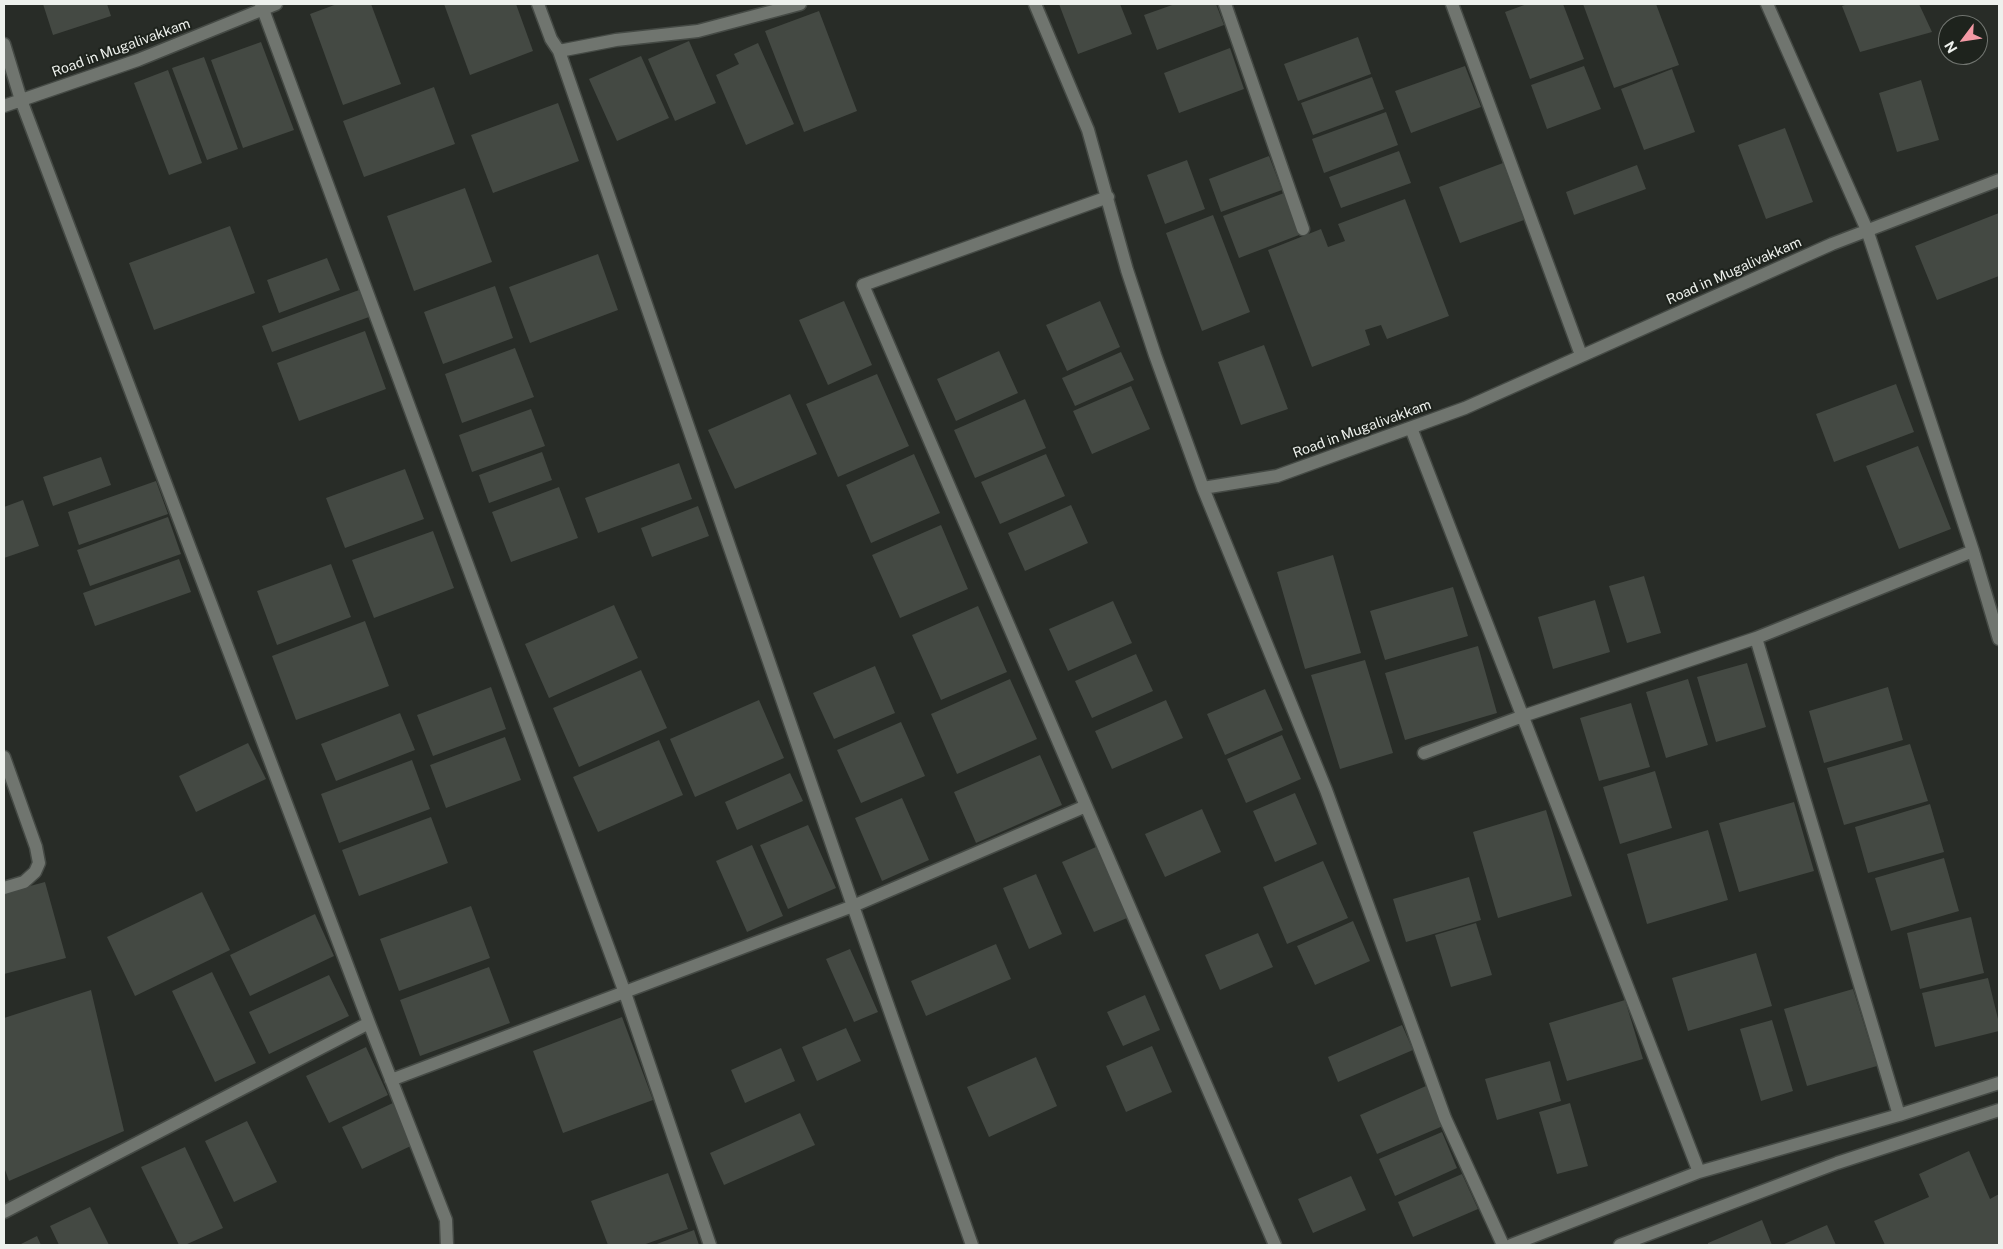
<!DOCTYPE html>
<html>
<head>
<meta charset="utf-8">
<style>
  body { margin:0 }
  #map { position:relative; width:2003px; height:1249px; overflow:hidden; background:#282c27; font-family:"Public Sans",sans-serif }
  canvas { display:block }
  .frame { position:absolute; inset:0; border:5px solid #eef1ed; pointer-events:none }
  .north { position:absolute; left:1938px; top:15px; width:50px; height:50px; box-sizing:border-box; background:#1e231d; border:1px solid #717570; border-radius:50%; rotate:239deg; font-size:14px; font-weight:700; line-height:20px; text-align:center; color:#eef1ed }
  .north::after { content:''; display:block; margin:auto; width:18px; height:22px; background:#f49aa5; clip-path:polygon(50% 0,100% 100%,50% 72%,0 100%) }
</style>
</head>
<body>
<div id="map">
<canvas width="2003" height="1249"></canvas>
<div class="frame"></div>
<div class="north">N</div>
</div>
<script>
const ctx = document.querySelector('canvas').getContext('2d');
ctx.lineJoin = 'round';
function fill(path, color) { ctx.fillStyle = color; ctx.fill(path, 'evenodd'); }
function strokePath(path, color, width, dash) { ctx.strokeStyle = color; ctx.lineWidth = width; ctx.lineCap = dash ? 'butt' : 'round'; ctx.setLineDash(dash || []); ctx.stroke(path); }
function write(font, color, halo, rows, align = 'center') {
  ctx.font = font + ' "Public Sans",sans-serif'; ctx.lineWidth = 4; ctx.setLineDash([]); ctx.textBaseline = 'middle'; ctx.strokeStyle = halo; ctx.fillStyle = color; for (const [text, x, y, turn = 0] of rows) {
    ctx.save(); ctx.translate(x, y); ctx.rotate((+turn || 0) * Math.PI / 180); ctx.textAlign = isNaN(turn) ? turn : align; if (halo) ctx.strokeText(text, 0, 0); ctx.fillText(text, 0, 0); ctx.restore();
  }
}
fill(new Path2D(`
  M43,4H107L111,16L53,35Z
  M337,4H371L401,84L343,105L310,14Z
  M444,4H516L533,51L470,75Z
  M1059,4H1120L1132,34L1078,54Z
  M1175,4H1216L1224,25L1157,50L1144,15Z
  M1527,4H1563L1584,59L1530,79L1505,12Z
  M1583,4H1656L1679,65L1614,88Z
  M1848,4H1919L1932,32L1860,52L1842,6Z
  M819,11L857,111L804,132L765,31Z
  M1358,37L1371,74L1298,101L1284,64Z
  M689,41L716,103L675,121L648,59Z
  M261,42L294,130L243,148L211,60Z
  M758,43L794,124L746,145L716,75L739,64L734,54Z
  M1230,48L1244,89L1179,113L1164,73Z
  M641,56L669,118L617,141L589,79Z
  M204,57L238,149L207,160L172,68Z
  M1465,66L1481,107L1411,133L1395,91Z
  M1584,66L1601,109L1547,129L1531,85Z
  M1672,69L1695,132L1644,150L1621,89Z
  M168,70L202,163L169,175L134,83Z
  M1372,77L1384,109L1313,135L1301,103Z
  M1921,80L1939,140L1897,152L1879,93Z
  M434,87L455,144L364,177L343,121Z
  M558,103L579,161L493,193L471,135Z
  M1386,112L1398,145L1324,173L1312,139Z
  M1785,128L1813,202L1766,219L1738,145Z
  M1399,151L1411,183L1341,208L1329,177Z
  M1269,156L1282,190L1221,212L1209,179Z
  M1187,160L1205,209L1165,224L1147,175Z
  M1503,163L1524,220L1460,243L1439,187Z
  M1637,165L1646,189L1574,215L1566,192Z
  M465,188L492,262L414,291L387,216Z
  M1284,193L1299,235L1239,258L1223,216Z
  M1405,199L1449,316L1387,339L1381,325L1365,330L1370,345L1312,367L1268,250L1321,229L1328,247L1345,241L1338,224Z
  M1999,213V276L1937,300L1915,246Z
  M1213,215L1250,312L1202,331L1166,233Z
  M230,226L255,293L154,330L129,263Z
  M598,254L618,310L530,343L509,287Z
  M327,258L340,290L279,313L267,280Z
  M495,286L513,338L443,364L424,312Z
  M359,290L369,317L272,352L262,326Z
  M844,301L872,365L828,385L799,320Z
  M1100,301L1120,347L1067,371L1046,325Z
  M365,331L386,389L299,421L277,363Z
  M1264,345L1288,409L1241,425L1218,362Z
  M515,348L534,397L462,423L445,374Z
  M999,351L1018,393L956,421L937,379Z
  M1121,352L1134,380L1075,406L1062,378Z
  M877,374L909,446L838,477L806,404Z
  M1896,384L1914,432L1834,462L1816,414Z
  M1131,386L1150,429L1092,454L1073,411Z
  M790,394L817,454L735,489L708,430Z
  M1025,399L1046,448L975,478L954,430Z
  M531,409L545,446L472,472L459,435Z
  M1918,446L1951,529L1899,549L1866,466Z
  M542,452L552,480L489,503L479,475Z
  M914,454L940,513L871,543L846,485Z
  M1046,454L1065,496L1000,524L981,482Z
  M101,457L111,485L53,506L43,477Z
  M679,463L692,499L598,533L585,498Z
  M405,469L424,519L345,548L326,498Z
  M156,481L168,514L79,545L68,512Z
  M559,487L578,538L511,562L492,512Z
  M23,500L39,546L4,558V507Z
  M1071,505L1088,543L1025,571L1008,533Z
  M698,506L709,536L652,557L641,528Z
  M168,517L181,554L90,586L77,550Z
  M941,525L968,589L900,618L872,555Z
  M433,531L454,588L374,618L352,560Z
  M1333,555L1361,653L1305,669L1277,572Z
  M179,559L191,592L95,626L83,593Z
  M331,564L351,617L277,645L257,591Z
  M1644,576L1661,633L1627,643L1609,586Z
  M1453,587L1468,636L1385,660L1370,611Z
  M1595,600L1610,652L1553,669L1538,617Z
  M1113,601L1132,643L1068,671L1049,629Z
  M614,605L638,658L549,698L525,644Z
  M978,606L1007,672L941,700L912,635Z
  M365,621L389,686L296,720L272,656Z
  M1478,646L1497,713L1405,740L1385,673Z
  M1136,654L1153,691L1092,718L1075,681Z
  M1365,660L1393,753L1340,769L1311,675Z
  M1747,663L1766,727L1716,742L1697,677Z
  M875,666L895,713L834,739L813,693Z
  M641,670L667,728L579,767L553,708Z
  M1010,679L1037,739L957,774L931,714Z
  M1688,679L1708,745L1666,758L1646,692Z
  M491,687L506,729L433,756L417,715Z
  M1888,687L1903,740L1824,763L1809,711Z
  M1265,689L1283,730L1225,755L1207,714Z
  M759,700L784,758L695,797L670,739Z
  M1166,700L1183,738L1112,769L1095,731Z
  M1631,703L1650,767L1599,781L1580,718Z
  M400,713L415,750L336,781L321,744Z
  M901,722L925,776L861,803L837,750Z
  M1282,735L1301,779L1246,803L1227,759Z
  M505,737L521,780L446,808L430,765Z
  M659,740L683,795L598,832L573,777Z
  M248,743L266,779L196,812L179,776Z
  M1910,744L1928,801L1844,825L1827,768Z
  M1040,755L1062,805L976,843L954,792Z
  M412,760L430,809L339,843L321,794Z
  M1655,771L1672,828L1620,844L1603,787Z
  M790,773L803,801L737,830L725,802Z
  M1295,793L1317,844L1275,862L1253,811Z
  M902,798L929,860L882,881L855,818Z
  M1794,802L1814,871L1739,892L1719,823Z
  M1930,804L1944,852L1868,873L1855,827Z
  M1202,809L1221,852L1165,877L1145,834Z
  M1546,810L1572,896L1498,918L1473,832Z
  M431,817L448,863L359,896L342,850Z
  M808,825L836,888L788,909L760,845Z
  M1708,830L1728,900L1647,924L1627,854Z
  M752,845L783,916L747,932L716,861Z
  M1096,847L1127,918L1094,932L1062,862Z
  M1944,858L1959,911L1891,931L1875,878Z
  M1323,861L1348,918L1287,944L1263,887Z
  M1036,874L1062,934L1029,949L1003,888Z
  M1469,877L1481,920L1406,942L1393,899Z
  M45,882L66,958L4,974V893Z
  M202,892L230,950L135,996L107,937Z
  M471,906L490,958L399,991L380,939Z
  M315,914L334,956L250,996L230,955Z
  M1971,917L1984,973L1920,989L1907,933Z
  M1353,921L1370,961L1315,985L1297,946Z
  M1476,923L1492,975L1451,987L1435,935Z
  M1258,933L1273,967L1220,990L1205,955Z
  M996,944L1011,979L926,1016L911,981Z
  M850,949L878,1012L854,1022L826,959Z
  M1756,953L1772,1006L1688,1031L1672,978Z
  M489,967L510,1023L420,1056L400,1000Z
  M212,972L256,1063L215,1082L172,991Z
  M329,975L349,1016L269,1054L249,1012Z
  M1988,978L1999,1023V1031L1935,1047L1922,993Z
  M1853,989L1877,1066L1807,1086L1784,1009Z
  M91,990L124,1131L9,1181L4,1167V1018Z
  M1145,995L1160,1030L1123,1046L1107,1012Z
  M1625,1000L1643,1059L1567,1081L1549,1023Z
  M622,1017L653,1100L563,1133L533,1051Z
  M1772,1020L1793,1091L1761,1101L1740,1029Z
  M1402,1025L1413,1050L1338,1082L1328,1057Z
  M846,1028L861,1061L817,1081L802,1047Z
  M1152,1046L1172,1092L1126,1112L1106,1066Z
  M366,1047L388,1095L329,1123L306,1076Z
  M781,1048L795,1081L745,1103L731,1070Z
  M1036,1057L1057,1106L989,1137L967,1087Z
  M1550,1061L1561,1101L1497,1120L1485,1079Z
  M1426,1086L1443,1126L1377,1154L1360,1115Z
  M395,1102L415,1144L362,1169L342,1127Z
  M1570,1103L1588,1166L1557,1174L1539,1112Z
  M800,1113L815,1145L724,1185L710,1153Z
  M247,1121L277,1182L234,1202L205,1141Z
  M1442,1132L1457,1168L1395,1196L1379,1159Z
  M185,1147L223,1228L185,1245H179L141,1167Z
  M1969,1151L1990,1199L1999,1194V1245H1885L1874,1221L1929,1197L1919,1174Z
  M668,1173L688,1229L643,1245H608L591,1201Z
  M1462,1174L1478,1209L1413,1237L1398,1202Z
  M1351,1176L1366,1210L1313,1233L1298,1199Z
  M90,1207L109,1245H59L50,1226Z
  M1762,1220L1772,1245H1708V1243Z
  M1827,1225L1836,1245H1782Z
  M694,1230L699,1245H654Z
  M37,1236L41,1245H19Z`), '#444943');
const minor = new Path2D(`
  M261,4L625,993L710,1245
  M538,4L551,39L559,51L616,40L698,31L800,4
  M1035,4L1088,130L1127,270L1155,355L1203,488L1277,476L1465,408L1832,244L1999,180
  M1225,4L1303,229
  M1452,4L1581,355
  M4,44L21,100L369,1023L446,1220L447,1245
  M559,51L853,906L972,1245
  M4,106L138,60L276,4
  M1411,428L1699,1172L1899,1115L1999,1083
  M1203,488L1326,790L1445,1118L1503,1245
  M1973,551L1999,639
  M1756,638L1899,1115
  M1424,753L1523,716L1756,638L1973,551L1867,230L1767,4
  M4,757L36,847L39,863L35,872L24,882L4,888
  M1086,806L863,285L1108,197
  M391,1080L853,906L1086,806L1275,1245
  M4,1212L369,1023
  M1511,1245L1699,1172
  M1620,1245L1837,1163L1999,1110`);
strokePath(minor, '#454a45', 15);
strokePath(minor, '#70756f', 12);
write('14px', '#eef1ed', '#1e231d', [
  ["Road in Mugalivakkam",121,48,-20],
  ["Road in Mugalivakkam",1734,271,-24],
  ["Road in Mugalivakkam",1362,429,-20]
]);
</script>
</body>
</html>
